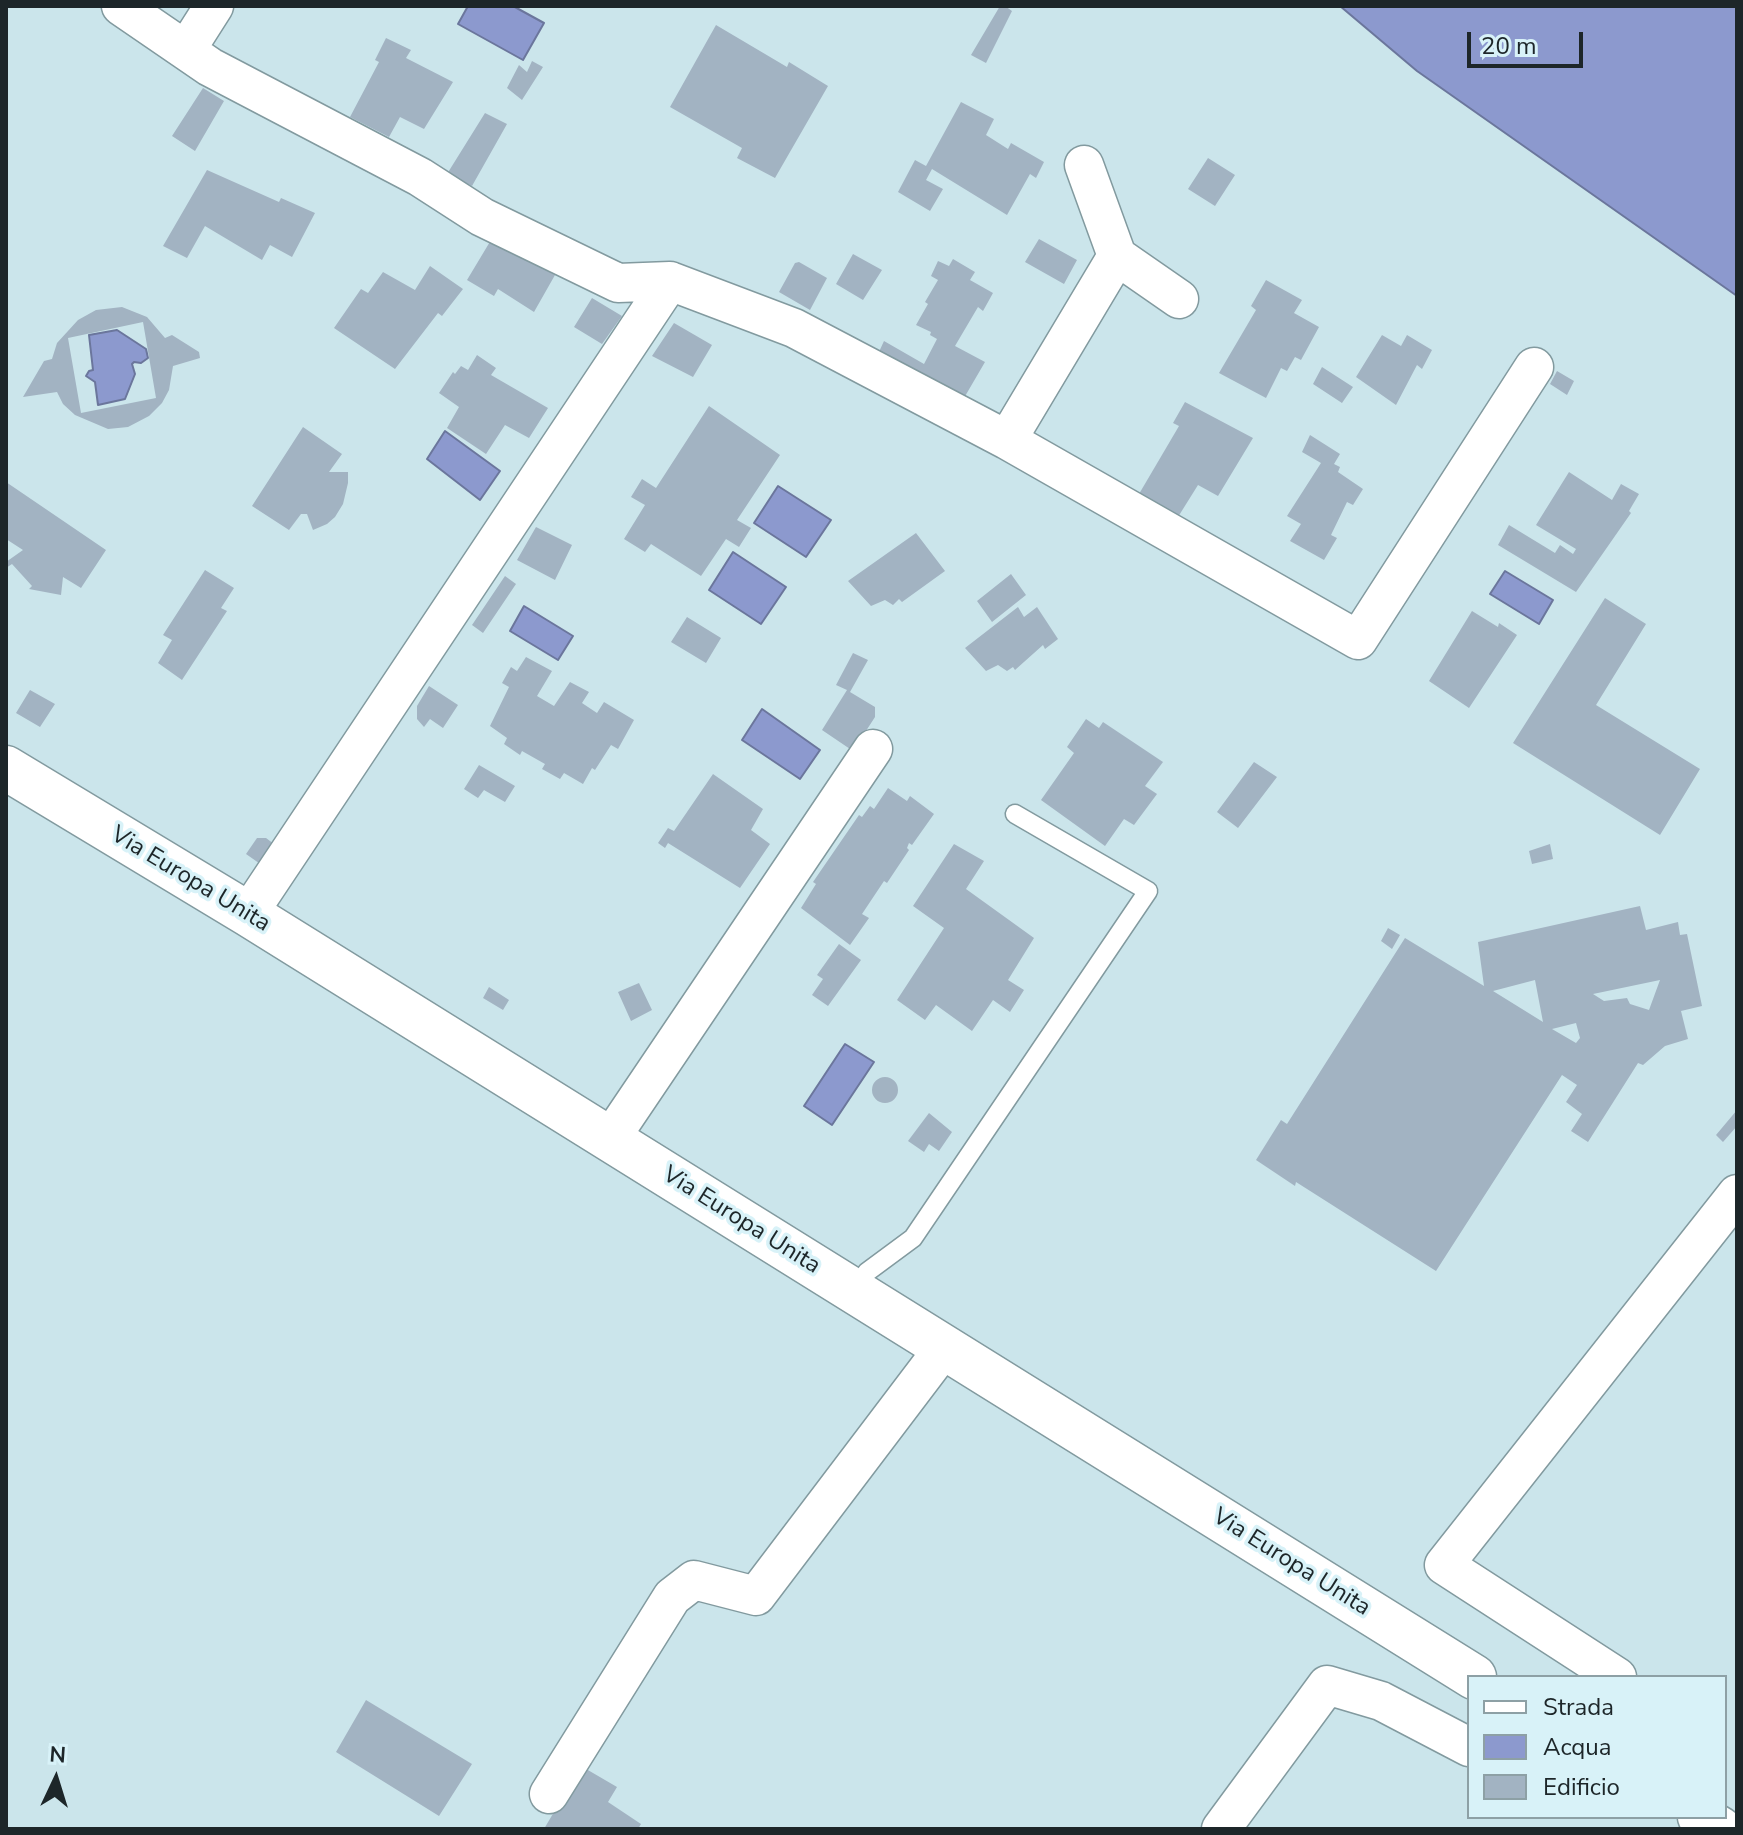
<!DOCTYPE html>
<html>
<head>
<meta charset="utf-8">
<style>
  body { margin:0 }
  #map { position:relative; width:1743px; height:1835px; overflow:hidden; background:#cbe5eb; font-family:"Nunito Sans",sans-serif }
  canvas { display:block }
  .frame { position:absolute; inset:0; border:8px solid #1d2629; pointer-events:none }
  .legend { position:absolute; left:1467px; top:1675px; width:260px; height:144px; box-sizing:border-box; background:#d8f2f8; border:2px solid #8da0a5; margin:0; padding:10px 14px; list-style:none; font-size:24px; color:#1d2629 }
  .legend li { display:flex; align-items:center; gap:16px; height:40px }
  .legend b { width:40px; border:2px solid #8da0a5 }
  .north { position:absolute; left:16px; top:1739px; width:80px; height:80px; -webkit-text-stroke:6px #d8f2f8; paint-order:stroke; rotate:4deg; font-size:22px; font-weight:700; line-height:32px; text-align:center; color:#1d2629 }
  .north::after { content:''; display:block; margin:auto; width:28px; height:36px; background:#1d2629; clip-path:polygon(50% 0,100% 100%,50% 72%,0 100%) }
  .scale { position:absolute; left:1467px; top:32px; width:116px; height:36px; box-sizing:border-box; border:4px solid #1d2629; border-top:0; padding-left:10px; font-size:24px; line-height:28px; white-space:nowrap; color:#1d2629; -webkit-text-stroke:6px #d8f2f8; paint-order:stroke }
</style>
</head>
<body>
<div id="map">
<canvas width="1743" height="1835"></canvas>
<div class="frame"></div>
<ul class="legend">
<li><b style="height:10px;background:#fff"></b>Strada</li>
<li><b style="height:22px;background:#8c99ce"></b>Acqua</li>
<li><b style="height:22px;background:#a2b3c2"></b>Edificio</li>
</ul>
<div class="north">N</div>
<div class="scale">20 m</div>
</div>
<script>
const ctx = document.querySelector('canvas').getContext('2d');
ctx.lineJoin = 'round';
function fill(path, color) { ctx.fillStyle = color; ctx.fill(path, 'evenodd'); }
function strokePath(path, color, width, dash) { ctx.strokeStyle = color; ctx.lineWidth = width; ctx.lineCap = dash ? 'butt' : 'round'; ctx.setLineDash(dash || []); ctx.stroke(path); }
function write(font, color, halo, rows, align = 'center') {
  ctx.font = font + ' "Nunito Sans",sans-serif'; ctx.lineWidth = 7; ctx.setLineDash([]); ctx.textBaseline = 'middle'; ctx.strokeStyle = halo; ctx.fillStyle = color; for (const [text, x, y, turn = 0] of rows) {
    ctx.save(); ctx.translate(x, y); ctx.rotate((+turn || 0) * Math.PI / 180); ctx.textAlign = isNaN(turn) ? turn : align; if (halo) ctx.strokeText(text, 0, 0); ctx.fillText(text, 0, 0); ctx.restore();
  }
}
const water = new Path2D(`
  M468,6H513L544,23L523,60L458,24Z
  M1340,6H1737V296L1417,71Z
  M117,330L146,349L148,358L141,363L134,362L132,364L135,374L125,399L98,405L95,382L86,376L89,371L93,370L89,335Z
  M445,431L500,471L480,500L427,459Z
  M778,486L831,520L806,557L754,523Z
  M733,552L786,587L761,624L709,590Z
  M1505,571L1553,600L1539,624L1490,594Z
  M524,606L573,636L558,660L510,631Z
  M762,709L820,750L800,779L742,740Z
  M845,1044L874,1062L832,1125L804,1106Z`);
fill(water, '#8c99ce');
strokePath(water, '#6b769c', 2);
fill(new Path2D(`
  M1000,6H1005L1012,11L986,63L971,55Z
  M716,25L787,67L789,62L828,86L775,178L737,158L742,148L670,107Z
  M386,38L411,50L406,58L453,82L424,129L400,117L389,137L350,117L379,62L375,60Z
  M532,61L543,67L522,100L507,88L519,65L527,72Z
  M203,88L224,101L195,151L172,136Z
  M961,102L994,119L986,135L1008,149L1011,143L1044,162L1036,178L1030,174L1007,215L932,169L926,180L943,189L930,211L898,192L915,160L926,166Z
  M485,113L507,124L472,186L447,174Z
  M1208,158L1235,175L1215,206L1188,189Z
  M207,170L279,202L281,198L315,213L292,257L270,245L262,260L205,226L187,258L163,246Z
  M1039,239L1077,260L1064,284L1025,262Z
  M491,240L555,275L534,312L498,289L494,296L467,280Z
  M853,254L882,270L863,300L836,284Z
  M953,259L975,272L970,280L993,293L983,311L978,307L955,346L985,362L964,398L878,354L884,341L924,364L937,339L930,335L931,332L916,325L928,304L925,302L938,280L931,276L938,261L949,266Z
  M799,262L827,278L810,310L779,292L795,263Z
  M430,266L463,289L442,316L438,313L395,369L334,328L361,289L368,293L383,272L415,290Z
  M1266,280L1302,300L1294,313L1319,327L1301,360L1295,357L1287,371L1281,368L1266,398L1219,373L1256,310L1251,306Z
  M592,298L622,316L602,344L574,327Z
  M122,307L147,317L165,338L172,335L199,352L200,358L173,366L169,390L162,403L149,416L128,427L108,429L75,415L63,404L57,392L23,397L44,361L52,359L57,343L78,320L96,310ZM143,322L156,398L81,413L68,338Z
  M674,323L712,345L693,377L652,356Z
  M1382,335L1401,346L1407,335L1432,350L1422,369L1417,365L1396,405L1356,377Z
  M477,355L496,368L491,375L548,408L529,438L505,425L486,454L447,428L459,407L439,393L453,372L455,374L461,366L468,370Z
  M1322,367L1353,387L1342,403L1313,384Z
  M1557,371L1574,381L1567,395L1550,384Z
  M1185,402L1253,438L1218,496L1198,485L1178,517L1139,494L1179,426L1173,423Z
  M709,406L780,455L737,520L751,528L739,547L726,539L701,576L651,544L645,552L624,539L645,505L631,497L642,479L656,488Z
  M303,427L342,454L329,472H348V483L343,504L335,517L327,524L313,530L307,514H301L289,530L252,506Z
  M1310,435L1340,454L1334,464L1340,467L1338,472L1363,489L1353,505L1347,502L1331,535L1337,538L1324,560L1290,541L1301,524L1287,516L1321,463L1302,452Z
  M1569,472L1612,500L1621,484L1639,494L1629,511L1631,513L1576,592L1498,545L1509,525L1555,553L1560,545L1573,554L1576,549L1536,525Z
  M6,482L106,550L81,588L63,577L61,595L29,589L32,586L12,564L6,568V562L23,550L6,539Z
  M536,527L572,545L555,580L517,560Z
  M916,533L945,571L902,602L899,599L893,605L885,600L871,606L848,581Z
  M205,570L234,588L221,608L227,611L182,680L158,663L172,640L163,635Z
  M1011,574L1026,595L992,622L977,601Z
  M505,576L516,584L483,633L472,625Z
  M1605,598L1646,624L1596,705L1700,769L1660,835L1513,743Z
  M1018,607L1024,617L1037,607L1058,639L1045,649L1043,645L1015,670L1013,667L1007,671L998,665L986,671L965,648Z
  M1472,611L1498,627L1499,623L1517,635L1469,708L1429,681Z
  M687,617L721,638L706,663L671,642Z
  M853,653L868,660L850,692L875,707V717L853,751L822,730L847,690L836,685Z
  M526,657L552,671L537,696L554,706L570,682L589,692L582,703L597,713L604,702L634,720L618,749L611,745L595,770L592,768L583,784L564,773L560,779L542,769L545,764L522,751L520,755L504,744L507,738L490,726L509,687L502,683L511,667L517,671Z
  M429,686L458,705L443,728L430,719L424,727L417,719V706Z
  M30,690L55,704L40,727L16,713Z
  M1086,719L1099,728L1103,722L1163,762L1145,786L1157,794L1134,825L1124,819L1105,846L1041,800L1074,753L1067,747Z
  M1254,762L1277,777L1238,828L1217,812Z
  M479,765L515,786L505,802L484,790L478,798L464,789Z
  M713,774L763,809L751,830L770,844L740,888L668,843L665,848L658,843L668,828L674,831Z
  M888,788L907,801L910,796L934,814L912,845L909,843L907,848L909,850L887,883L884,881L862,914L869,918L850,945L801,908L816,884L813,882L859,815L862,817L870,806L874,809Z
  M257,838H266L278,847L266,868L246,854Z
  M954,844L984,861L966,889L1034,938L1008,980L1024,990L1010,1012L993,1000L972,1031L936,1005L925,1020L897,1000L944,928L913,906Z
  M1550,844L1553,859L1532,864L1529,851Z
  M1640,906L1646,930L1678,922L1680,935L1687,934L1702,1006L1681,1011L1688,1039L1665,1046L1643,1065L1638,1063L1588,1142L1571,1131L1582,1114L1566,1102L1577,1085L1562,1075L1436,1271L1296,1182L1295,1186L1256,1160L1281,1120L1287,1124L1405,938L1484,986L1478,942ZM1535,980L1543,1022L1493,991ZM1660,980L1649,1010L1630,1004L1627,998L1604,1001L1593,994ZM1576,1023L1580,1038L1576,1043L1552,1029Z
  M1388,928L1400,935L1392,949L1381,941Z
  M839,944L861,960L828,1006L812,995L823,979L817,975Z
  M639,983L652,1010L631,1021L618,992Z
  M489,987L509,1000L503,1010L483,998Z
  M872 1090a13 13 0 1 1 26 0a13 13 0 1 1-26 0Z
  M1737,1110V1126L1723,1142L1716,1135Z
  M929,1113L952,1132L939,1151L929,1144L924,1152L908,1141Z
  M366,1700L472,1764L439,1816L336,1752Z
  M581,1766L617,1787L608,1802L641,1824L638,1829H544Z`), '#a2b3c2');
const service = new Path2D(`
  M854,1292L867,1272L913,1238L1148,891L1015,814`);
const minor = new Path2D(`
  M121,6L210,67L420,177L482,217L618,283L670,281L794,328L1007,440L1358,640L1534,367
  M186,50L214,6
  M1084,165L1117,256
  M1007,440L1117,256L1179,299
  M248,914L670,281
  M610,1139L873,749
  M1617,1677L1444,1565L1737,1194
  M549,1794L672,1597L694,1580L756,1596L944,1348
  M1221,1829L1327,1685L1381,1701L1469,1747`);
const tertiary = new Path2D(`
  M6,768L248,914L1474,1677
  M1700,1817L1720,1829`);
strokePath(service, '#829a9f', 21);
strokePath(minor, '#829a9f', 41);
strokePath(tertiary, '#829a9f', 47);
strokePath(service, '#fff', 18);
strokePath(minor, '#fff', 38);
strokePath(tertiary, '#fff', 44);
write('24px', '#1d2629', '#d8f2f8', [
  ["Via Europa Unita",190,880,31],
  ["Via Europa Unita",741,1221,32],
  ["Via Europa Unita",1291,1563,32]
]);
</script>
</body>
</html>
